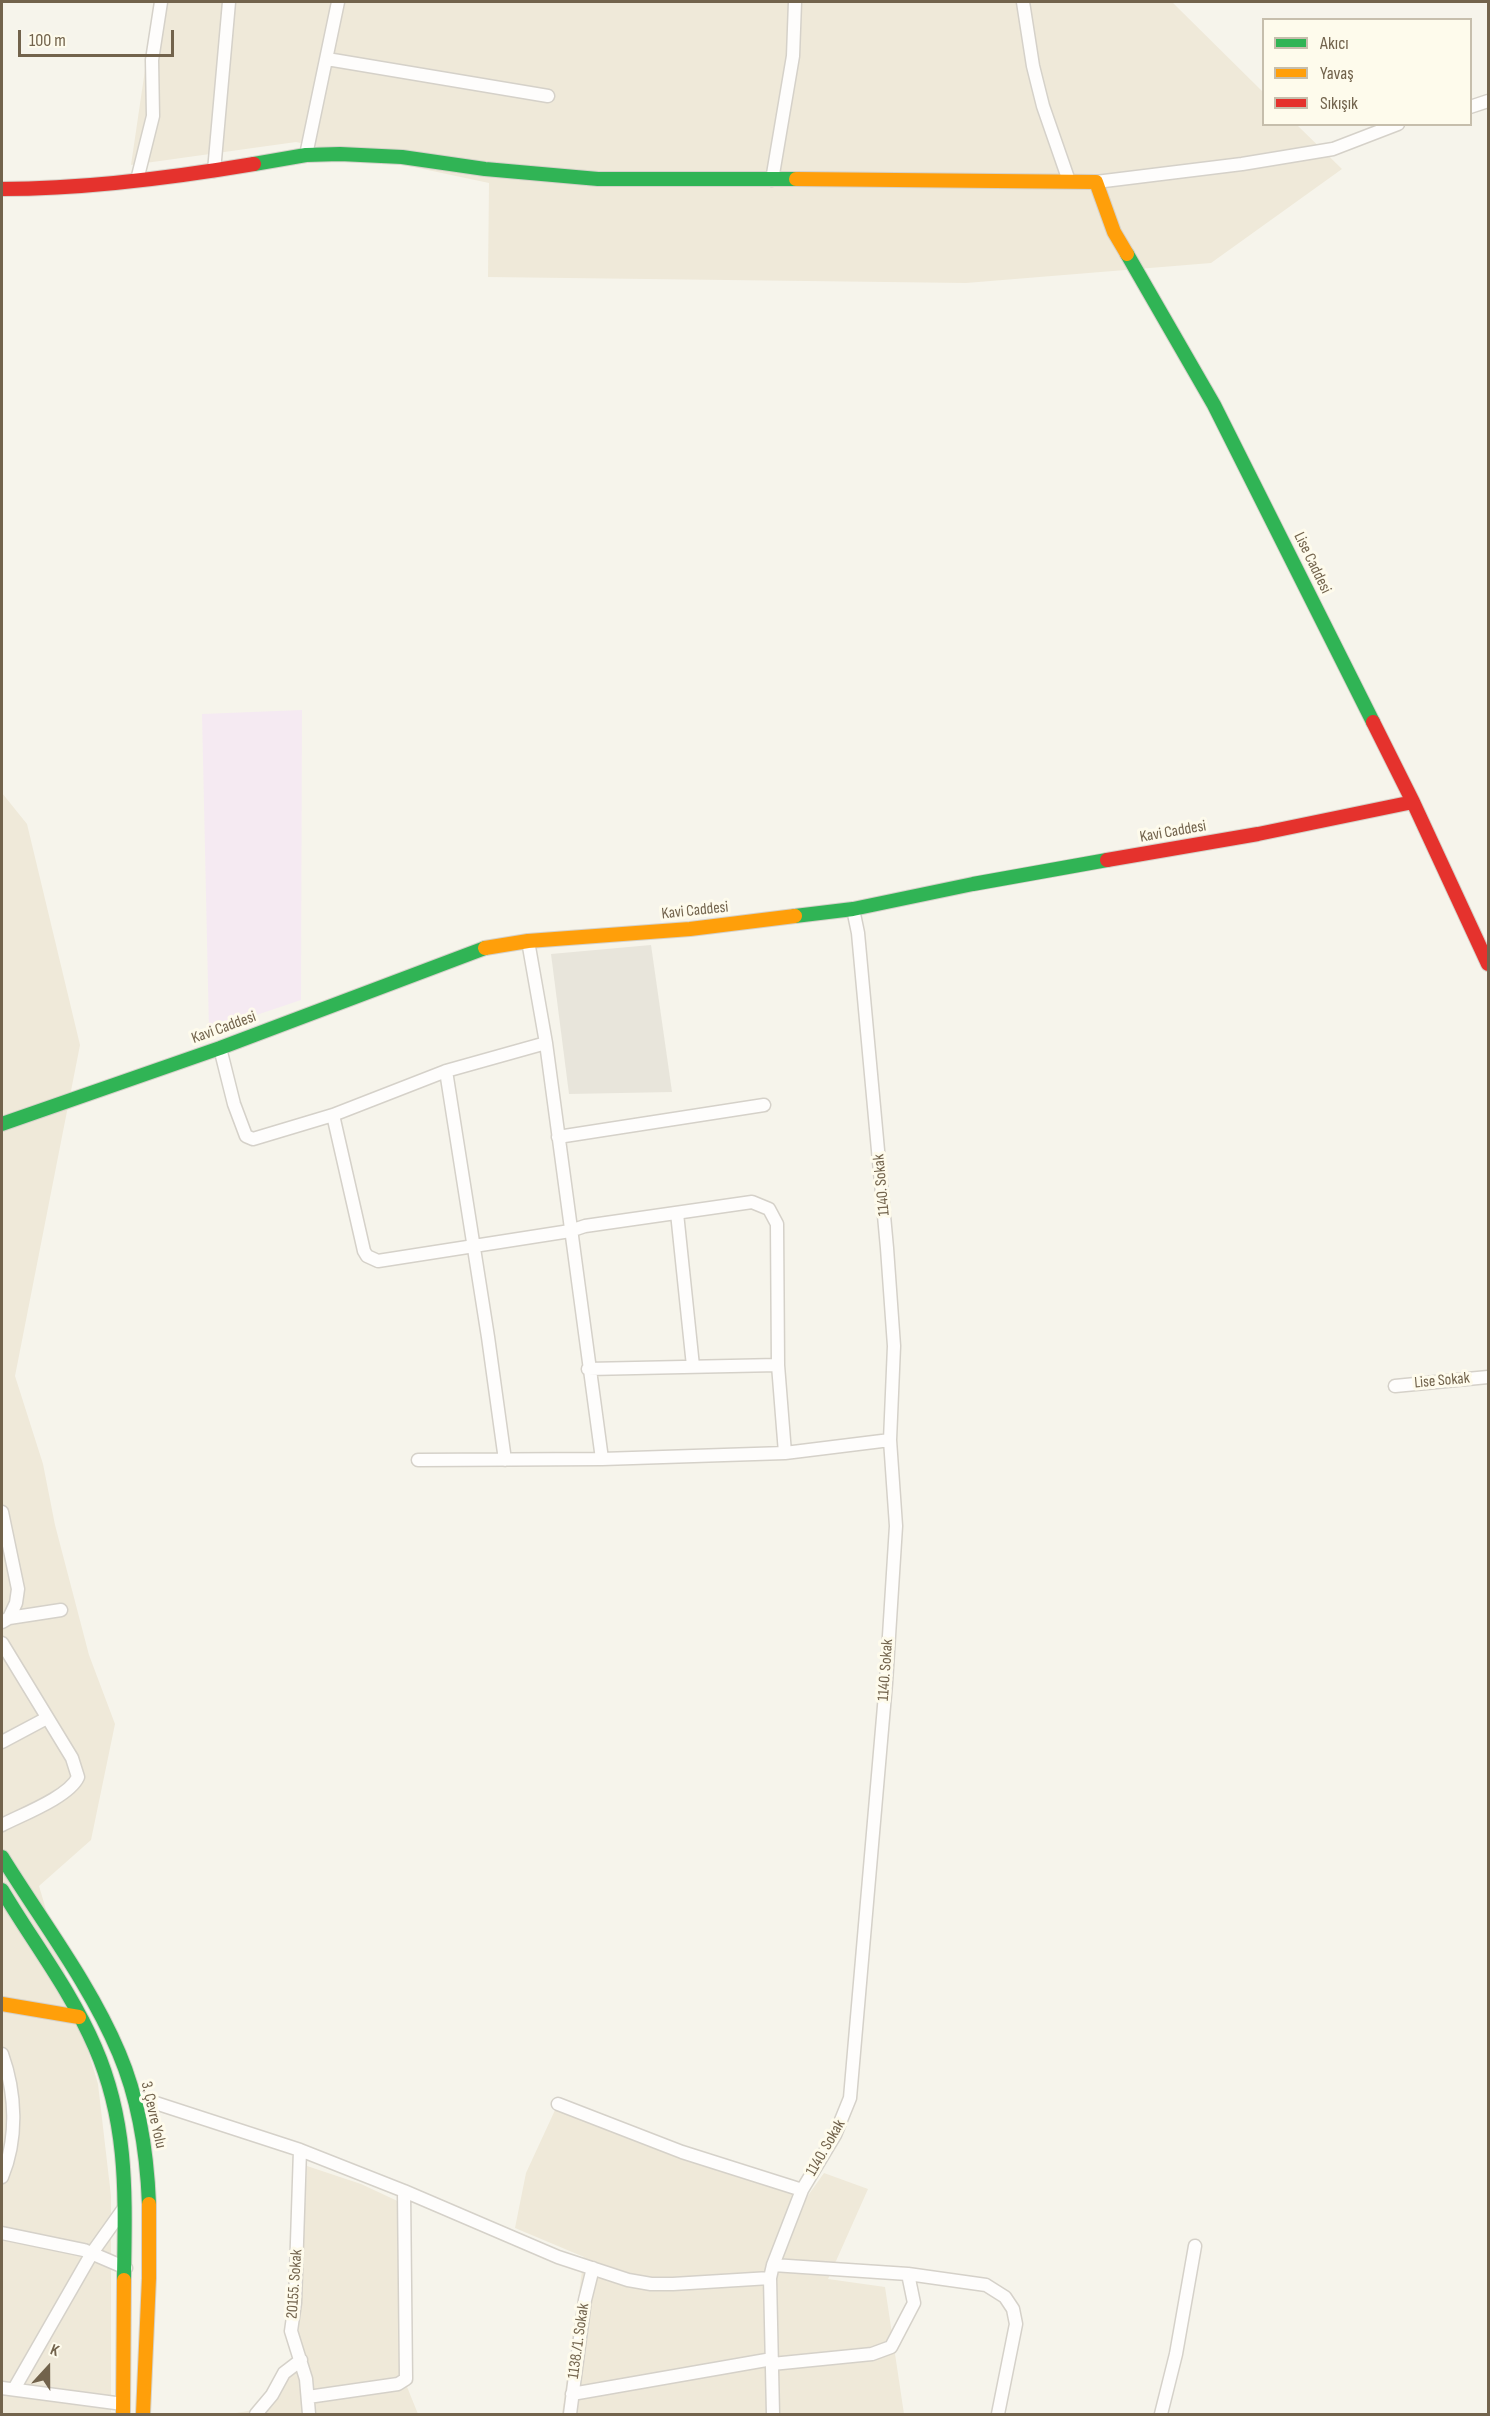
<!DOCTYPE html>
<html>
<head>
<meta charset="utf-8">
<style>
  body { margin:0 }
  #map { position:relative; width:1490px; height:2416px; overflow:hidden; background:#f6f4eb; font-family:"Sofia Sans Condensed",sans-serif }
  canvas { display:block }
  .frame { position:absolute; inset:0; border:3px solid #72634c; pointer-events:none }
  .legend { position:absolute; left:1262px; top:18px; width:210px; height:108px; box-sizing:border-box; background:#fefbec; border:2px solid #c6beac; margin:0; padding:8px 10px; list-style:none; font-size:18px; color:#72634c }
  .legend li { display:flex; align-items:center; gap:12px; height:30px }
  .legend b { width:30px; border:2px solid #c6beac }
  .north { position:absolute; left:18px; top:2338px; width:60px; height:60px; -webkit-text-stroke:4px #fefbec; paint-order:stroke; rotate:21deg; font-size:16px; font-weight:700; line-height:24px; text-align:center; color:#72634c }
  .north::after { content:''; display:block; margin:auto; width:21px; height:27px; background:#72634c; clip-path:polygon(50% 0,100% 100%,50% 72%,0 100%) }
  .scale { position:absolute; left:18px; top:30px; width:156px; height:27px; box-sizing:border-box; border:3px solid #72634c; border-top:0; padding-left:8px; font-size:18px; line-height:21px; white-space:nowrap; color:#72634c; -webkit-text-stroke:4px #fefbec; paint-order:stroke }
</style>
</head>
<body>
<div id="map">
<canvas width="1490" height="2416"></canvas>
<div class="frame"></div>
<ul class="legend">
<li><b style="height:8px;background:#30b455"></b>Akıcı</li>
<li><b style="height:8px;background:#ff9f0a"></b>Yavaş</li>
<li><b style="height:8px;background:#e5322d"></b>Sıkışık</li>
</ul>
<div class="north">K</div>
<div class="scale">100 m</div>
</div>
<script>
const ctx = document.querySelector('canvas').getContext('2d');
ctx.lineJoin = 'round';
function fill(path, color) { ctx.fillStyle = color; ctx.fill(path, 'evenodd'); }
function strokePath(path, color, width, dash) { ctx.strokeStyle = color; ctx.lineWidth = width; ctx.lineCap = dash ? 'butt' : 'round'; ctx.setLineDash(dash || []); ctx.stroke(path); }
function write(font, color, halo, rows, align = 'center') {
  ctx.font = font + ' "Sofia Sans Condensed",sans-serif'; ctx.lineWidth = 6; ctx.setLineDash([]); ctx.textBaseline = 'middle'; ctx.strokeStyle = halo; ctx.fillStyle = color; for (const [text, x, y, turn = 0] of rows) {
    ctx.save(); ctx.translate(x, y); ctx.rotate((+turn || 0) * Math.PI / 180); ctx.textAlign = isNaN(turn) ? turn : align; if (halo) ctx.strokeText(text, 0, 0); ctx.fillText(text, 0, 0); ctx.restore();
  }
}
fill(new Path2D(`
  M155,2H1172L1263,92L1264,124L1297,125L1342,169L1211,263L966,283L488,277L489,183L296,142L131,165Z
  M2,793L27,824L80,1045L15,1376L43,1464L55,1525L89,1655L115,1724L91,1840L39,1886L98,2084L111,2196V2412L160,2414H2Z
  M556,2108L687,2157L807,2197L824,2173L868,2189L828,2279L885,2287L904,2414H562L584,2257L515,2228L526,2173Z
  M307,2166L361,2184L404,2204L401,2372L418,2414H230L254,2410L292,2359L298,2341Z`), '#efe9d9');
fill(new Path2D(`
  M651,945L672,1092L569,1094L551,954Z`), '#e8e5db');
fill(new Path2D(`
  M302,710L301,1000L209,1031L202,714Z`), '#f5eaf2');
const street = new Path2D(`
  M1023,2L1033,66L1043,106L1069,181
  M327,59L548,96
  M1470,107L1488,101
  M306,155L338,2
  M214,171L229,2
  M137,180L153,116L152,60L161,2
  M772,180L793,56L795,2
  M1096,182L1242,164L1333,149L1398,124
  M528,941L546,1043L602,1459
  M220,1048L234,1104L246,1136L253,1139L333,1115L446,1071L546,1043
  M446,1071L488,1337L505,1460
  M333,1115L364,1251L367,1256L378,1261L570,1231L585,1226L752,1202L769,1209L777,1224L778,1365L785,1453
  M558,1137L764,1105
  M677,1213L693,1366
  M588,1369L778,1365
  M1395,1386L1488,1377
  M418,1460L602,1459L785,1453L890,1440
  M2,1512L18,1589L16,1603L9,1618
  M2,1622L9,1618L61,1610
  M2,1643L72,1758L78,1777C69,1797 21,1815 2,1825
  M2,1742L47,1718
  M2,2054C16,2093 18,2138 2,2177
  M134,2096L300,2150L404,2191L558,2257L628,2280L651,2284H673L770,2278
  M558,2104L682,2152L802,2190
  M300,2150L295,2303L291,2331L306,2379L309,2414
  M2,2233L84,2250L126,2268
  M773,2265L908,2274L986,2285L1005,2297L1013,2309L1016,2324L998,2414
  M772,2364L872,2354L891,2347L914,2303L908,2274
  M2,2388L123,2404
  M14,2389L92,2253L124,2208
  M572,2394L772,2359
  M308,2397L398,2384L406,2379L404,2191
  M256,2414L272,2395L284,2373L301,2360
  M570,2414L585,2300L593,2268
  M773,2414L770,2278L773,2265L802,2190L835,2135L850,2098L886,1683L896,1526L890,1440L894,1346L887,1248L858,933L853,909
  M1161,2414L1176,2354L1195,2246`);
const fast = new Path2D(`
  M254,164L306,155L340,154L402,157L485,169L598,179H796
  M1127,254L1214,405L1373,722
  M795,916L853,909L973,884L1107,860
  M2,1124L220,1048L485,948
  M2,1857C41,1920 90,1984 119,2053C139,2100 147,2153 149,2204
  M2,1890C33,1942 71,1991 95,2047C129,2125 125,2198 124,2280`);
const slow = new Path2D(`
  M796,179L1096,182L1114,232L1127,254
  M485,948L528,941L690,929L795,916
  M2,2004L79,2017
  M123,2414L124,2280
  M143,2414L149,2278V2204`);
const jam = new Path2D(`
  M2,189C86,189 171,178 254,164
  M1373,722L1413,802L1488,964
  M1107,860L1258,834L1413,802`);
strokePath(street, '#d5d1c9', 15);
strokePath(fast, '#d5d1c9', 16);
strokePath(slow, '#d5d1c9', 16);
strokePath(jam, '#d5d1c9', 16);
strokePath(street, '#fefdfc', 12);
strokePath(fast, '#30b455', 14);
strokePath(slow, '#ff9f0a', 14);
strokePath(jam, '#e5322d', 14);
write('16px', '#72634c', '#fefbec', [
  ["Lise Caddesi",1312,563,64],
  ["Kavi Caddesi",1173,832,-10],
  ["Kavi Caddesi",695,911,-6],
  ["Kavi Caddesi",224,1028,-20],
  ["1140. Sokak",882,1185,-95],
  ["Lise Sokak",1442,1381,-5],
  ["1140. Sokak",886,1670,-86],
  ["3. Çevre Yolu",153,2115,77],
  ["1140. Sokak",826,2148,-60],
  ["20155. Sokak",295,2284,-86],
  ["1138./1. Sokak",579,2341,-82]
]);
</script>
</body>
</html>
